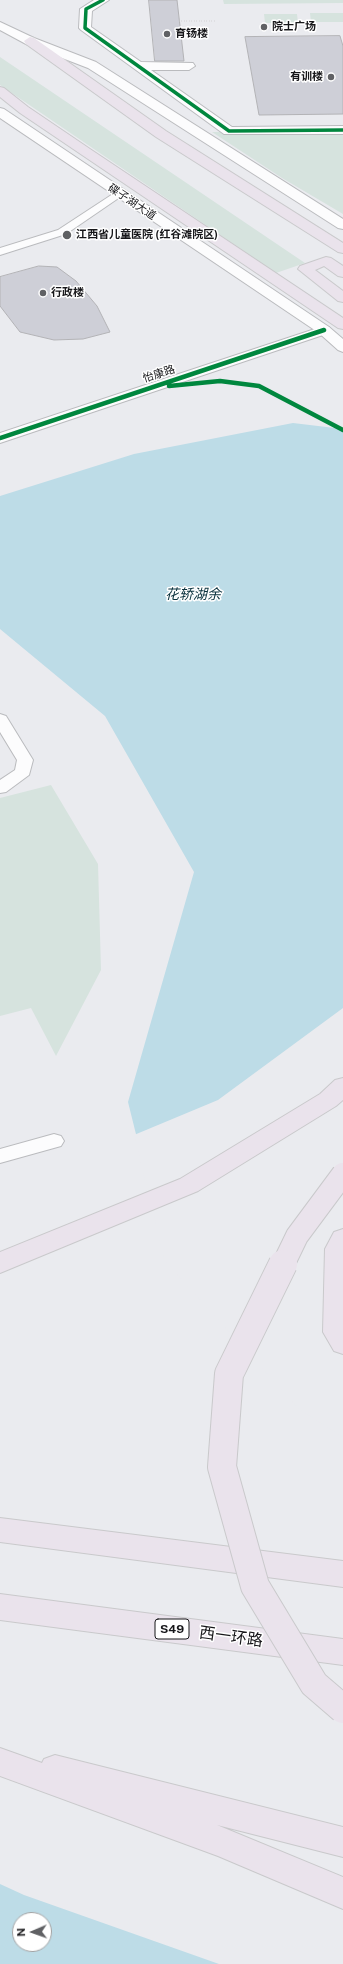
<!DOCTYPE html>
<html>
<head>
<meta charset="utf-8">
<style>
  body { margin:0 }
  #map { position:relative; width:343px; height:1964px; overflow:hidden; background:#eaebef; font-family:"Public Sans",sans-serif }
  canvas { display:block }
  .north { position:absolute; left:12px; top:1912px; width:40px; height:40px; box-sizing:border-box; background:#fff; border:1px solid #a2a2a3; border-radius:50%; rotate:268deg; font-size:11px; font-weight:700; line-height:16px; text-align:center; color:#161619 }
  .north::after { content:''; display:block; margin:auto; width:14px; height:18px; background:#606164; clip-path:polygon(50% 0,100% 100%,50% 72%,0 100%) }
</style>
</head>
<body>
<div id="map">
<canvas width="343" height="1964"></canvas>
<div class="north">N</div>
</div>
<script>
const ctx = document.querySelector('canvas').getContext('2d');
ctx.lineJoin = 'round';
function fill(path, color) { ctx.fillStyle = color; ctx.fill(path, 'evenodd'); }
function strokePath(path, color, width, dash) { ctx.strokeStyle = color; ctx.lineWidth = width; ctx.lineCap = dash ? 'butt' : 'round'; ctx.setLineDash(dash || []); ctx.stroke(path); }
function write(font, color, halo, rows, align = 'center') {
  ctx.font = font + ' "Public Sans","Noto Sans SC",sans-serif'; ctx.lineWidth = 3; ctx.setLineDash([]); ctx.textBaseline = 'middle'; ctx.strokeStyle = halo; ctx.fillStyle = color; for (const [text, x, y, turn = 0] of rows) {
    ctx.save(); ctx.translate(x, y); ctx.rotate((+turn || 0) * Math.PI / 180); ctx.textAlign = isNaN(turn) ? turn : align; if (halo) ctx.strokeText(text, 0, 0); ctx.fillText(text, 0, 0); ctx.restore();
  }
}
fill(new Path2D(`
  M223,0H343V3L224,4Z
  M310,13H343V22H311Z
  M264,14H297L298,23H265Z
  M0,57L305,263L276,273L0,85Z
  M343,131V214L282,178L212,132Z
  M51,785L98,864L101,970L56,1056L31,1008L0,1016V798Z`), '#d6e3de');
fill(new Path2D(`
  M293,423L343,429V1435L167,1259L128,1102L194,872L105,716L0,629V496L134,454Z
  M0,1884L24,1895L219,1964H0ZM20,1920H44V1944H20Z`), '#bddce7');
fill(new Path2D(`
  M343,1008V1437L299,1409L165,1261L134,1135L218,1100Z`), '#eaebef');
const building = new Path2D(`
  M149,0H177L184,61H155Z
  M340,36L343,46V114L259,115L245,37Z
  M39,266L57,267L76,281L97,306L110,332L83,339L54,340L20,332L0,306V277Z`);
fill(building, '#cecfd7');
strokePath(building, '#b3b3b6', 1);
const service = new Path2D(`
  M119,190L124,193L123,195L66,234L0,255V248L58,230Z
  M0,714L6,716L33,760L29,775L6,792L0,793V780L15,770L17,760L0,732Z
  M54,1134L61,1136L64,1141L61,1146L0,1163V1149Z`);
const minor = new Path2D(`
  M94,0H109L92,11L91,27L141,62L193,63L195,66L189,70H151L232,127L343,126V134H224L81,30L79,28L80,9Z
  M324,326L329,327L331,330L329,333L0,443V433Z`);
const secondary = new Path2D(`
  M0,22L34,38L96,62L343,219V229L338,228L88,68L26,44L0,30Z
  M0,108L4,109L329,327L343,339V352L338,350L319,333L0,118Z`);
const trunk = new Path2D(`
  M30,37L34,38L166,131L343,243V253L338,252L156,137L26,44L24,41Z
  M0,87L4,88L28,107L90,149L343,318V329L338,328L20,113L0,97Z
  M326,257L331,258L343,266V277L338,276L324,266L315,270L343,291V302L338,301L298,269L300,266Z
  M343,1078V1100L336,1106L198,1191L0,1273V1252L180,1179L320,1094L335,1080Z
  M343,1229V1354L334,1351L323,1332L325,1249L334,1232Z
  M0,1518L343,1561V1587L0,1542Z
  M0,1594L343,1639V1665L0,1620Z
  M0,1748L42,1763L44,1759L55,1755L343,1827V1857L217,1825L343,1877V1909L218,1856L0,1776Z`);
strokePath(service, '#babbbe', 2);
strokePath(minor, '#babbbe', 2);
strokePath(secondary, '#babbbe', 2);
strokePath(trunk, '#c9c9cb', 2);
strokePath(new Path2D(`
  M179,21H215`), '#cccccd', 1.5, [0.5, 2]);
fill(service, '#fcfcfd');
fill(minor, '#fcfcfd');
fill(secondary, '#fcfcfd');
fill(trunk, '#eae3ec');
const trunkBridgeFar1 = new Path2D(`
  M283,1265L297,1236L343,1174`);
const trunkBridge = new Path2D(`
  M283,1264L229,1374L222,1467L255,1586L314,1684L343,1709`);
strokePath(trunkBridgeFar1, '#c9c9cb', 24, []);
strokePath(trunkBridge, '#c9c9cb', 30, []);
strokePath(trunkBridgeFar1, '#eae3ec', 22);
strokePath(trunkBridge, '#eae3ec', 28);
strokePath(new Path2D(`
  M103,0L86,9L85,28L229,131L343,130`), '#00873e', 3.5);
strokePath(new Path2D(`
  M169,386L220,381L259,386L343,430
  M0,438L324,330`), '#00873e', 4.5);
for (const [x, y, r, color] of [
  [264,27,4,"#606164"],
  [167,34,4,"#606164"],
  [331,77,4,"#606164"],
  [67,235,5,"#606164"],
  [43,293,4,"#606164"]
]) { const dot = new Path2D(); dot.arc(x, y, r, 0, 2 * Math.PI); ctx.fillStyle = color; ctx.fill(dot); strokePath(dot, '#fff', 1.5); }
write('bold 11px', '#161619', '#fff', [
  ["院士广场",272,27],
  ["育钖楼",175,34],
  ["有训楼",323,77,"right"],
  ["江西省儿童医院 (红谷滩院区)",76,235],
  ["行政楼",51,293]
], 'left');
write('11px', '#161619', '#fff', [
  ["碟子湖大道",132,202,34],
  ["怡康路",159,374,-18]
]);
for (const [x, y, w] of [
  [172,1629,34]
]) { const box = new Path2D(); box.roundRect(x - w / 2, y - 10, w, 20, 3); ctx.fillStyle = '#fff'; ctx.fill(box); strokePath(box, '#161619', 1); }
write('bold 12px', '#161619', null, [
  ["S49",172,1629]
]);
write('italic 14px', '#08303c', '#fff', [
  ["花轿湖余",193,595]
]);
write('16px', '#161619', '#fff', [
  ["西一环路",231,1637,8]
]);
</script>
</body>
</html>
